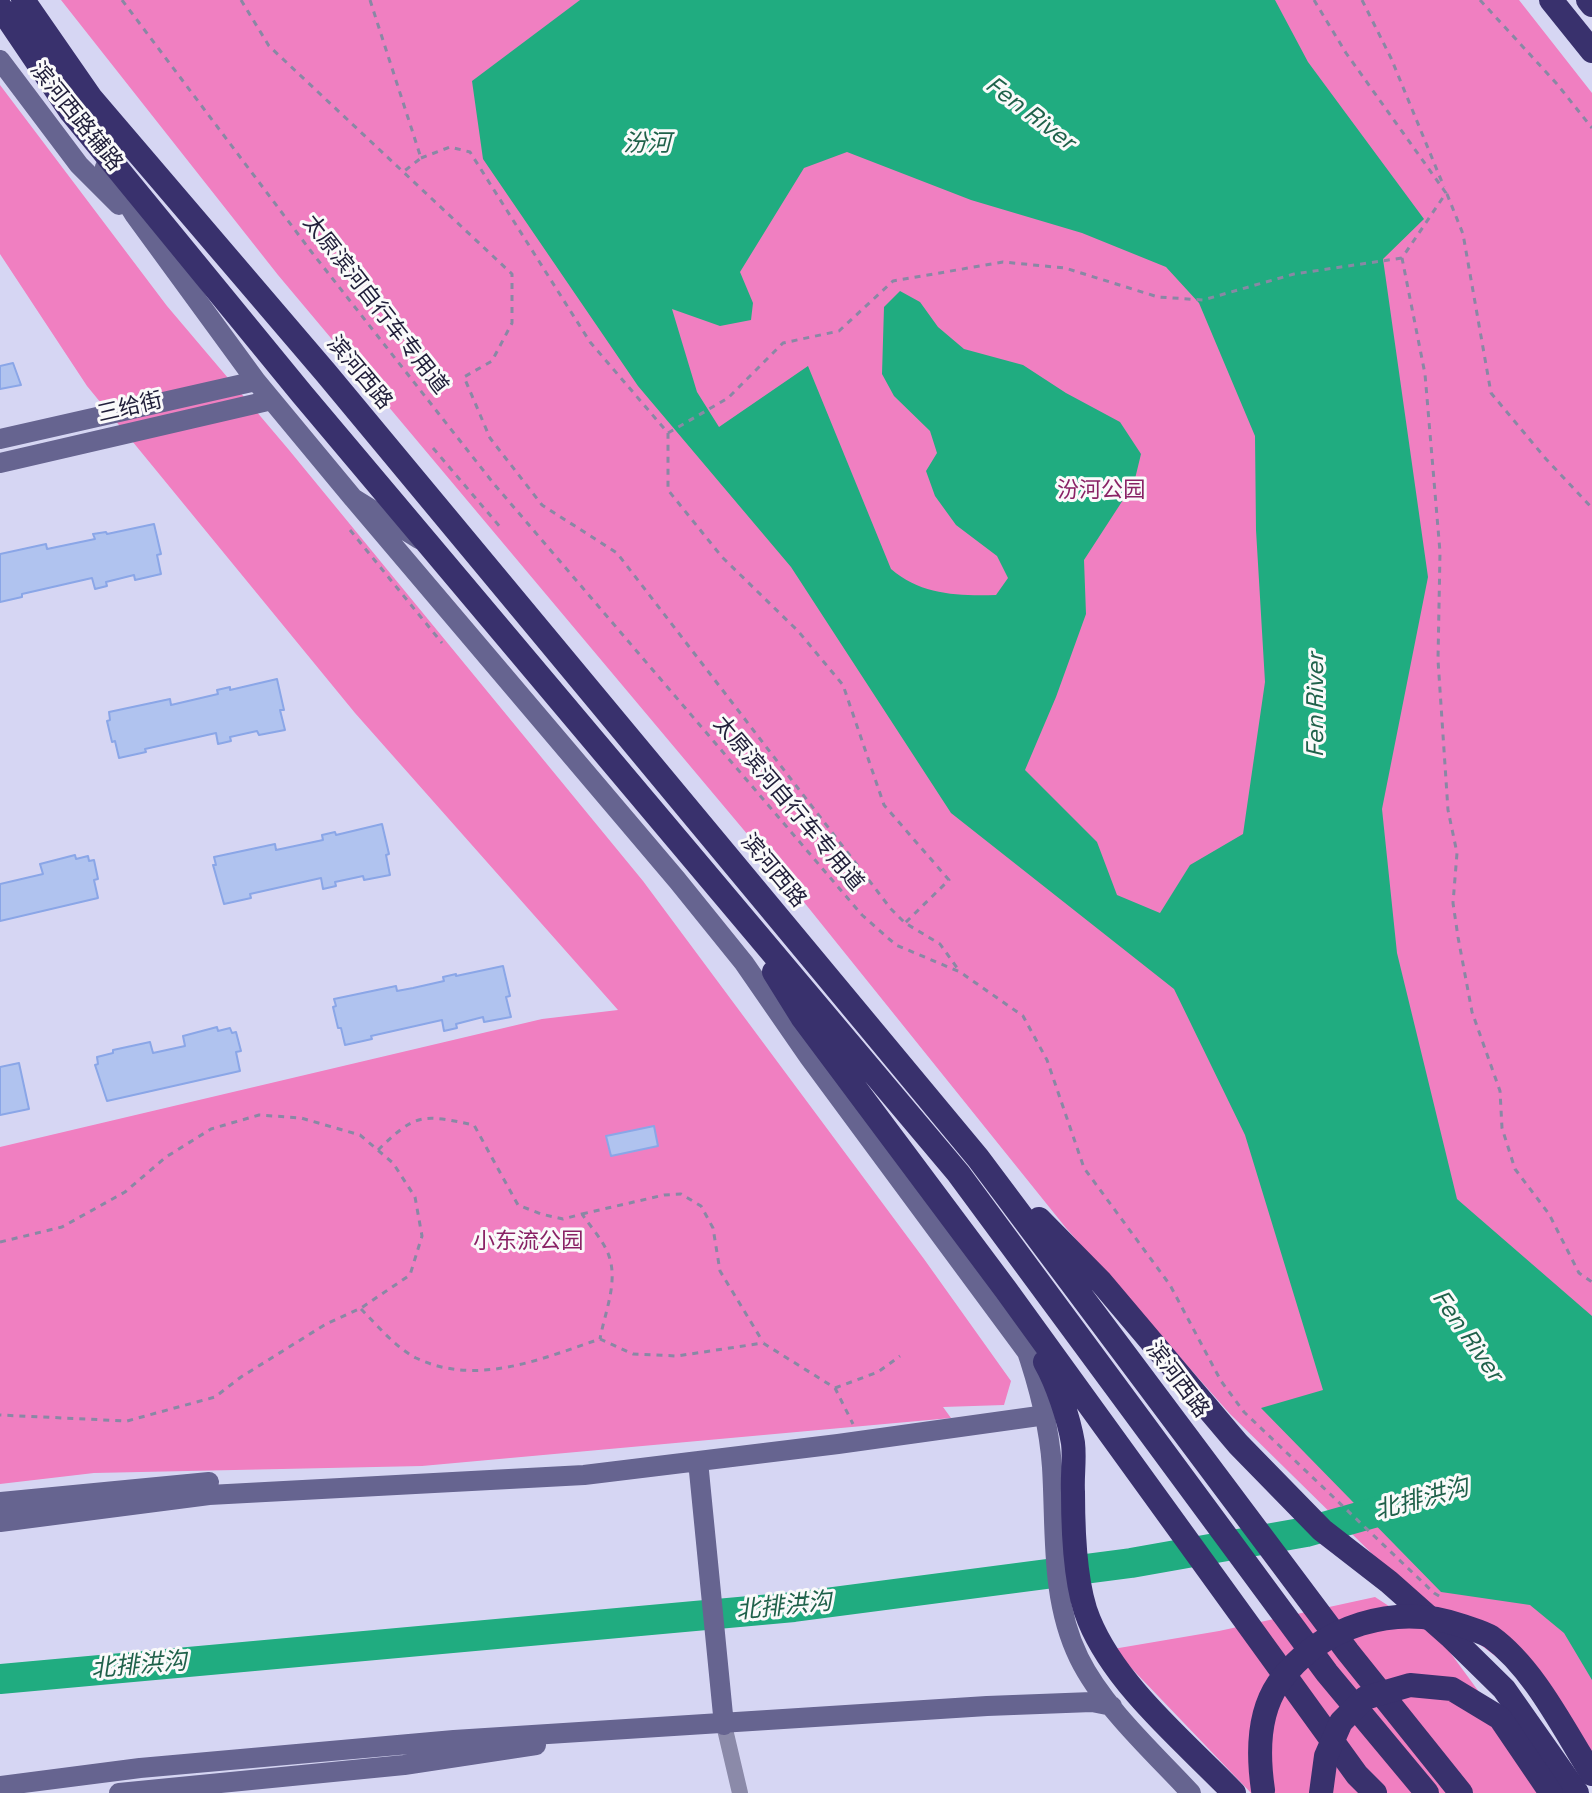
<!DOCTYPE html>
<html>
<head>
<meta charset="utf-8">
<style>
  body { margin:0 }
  canvas { display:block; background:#d6d6f3 }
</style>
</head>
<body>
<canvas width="1592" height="1793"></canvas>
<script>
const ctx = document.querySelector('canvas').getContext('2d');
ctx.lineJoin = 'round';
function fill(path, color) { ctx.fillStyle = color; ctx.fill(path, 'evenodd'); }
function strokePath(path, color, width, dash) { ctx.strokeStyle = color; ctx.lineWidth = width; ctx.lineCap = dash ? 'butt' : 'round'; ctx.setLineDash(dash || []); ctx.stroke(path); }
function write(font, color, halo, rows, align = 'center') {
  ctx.font = font + ' "Space Grotesk","Noto Sans SC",sans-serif'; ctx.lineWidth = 6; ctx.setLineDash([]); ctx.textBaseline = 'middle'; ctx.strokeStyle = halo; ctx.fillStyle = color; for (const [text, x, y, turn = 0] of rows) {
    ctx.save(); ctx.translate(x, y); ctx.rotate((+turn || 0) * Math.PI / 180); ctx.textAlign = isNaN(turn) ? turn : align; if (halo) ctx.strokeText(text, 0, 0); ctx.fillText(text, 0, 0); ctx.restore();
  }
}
fill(new Path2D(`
  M61,0H1519L1592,93V1762L1507,1665L1411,1592L1230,1414L1066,1228L795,891L278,275Z
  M0,85L167,306L289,450L643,881L924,1259L1011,1381L1004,1405L943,1407L951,1418L422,1466L94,1473L0,1484V1147L542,1019L618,1010L355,713L87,386L0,254Z
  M1375,1597L1441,1640L1553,1793H1251L1113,1649L1219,1631Z`), '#f07fc1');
fill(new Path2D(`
  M580,0H1275L1308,62L1424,219L1383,259L1428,577L1382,809L1397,953L1457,1199L1592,1316V1680L1564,1633L1530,1605L1441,1592L1261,1408L1323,1390L1245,1135L1174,989L951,813L791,567L638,386L483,159L472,81ZM847,152L971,200L1082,233L1166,267L1199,303L1255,436L1256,530L1265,682L1243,834L1190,865L1160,913L1117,895L1097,842L1025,770L1056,697L1086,614L1084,560L1134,483L1141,454L1120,422L1066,393L1023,365L964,349L938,327L920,302L900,291L884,307L882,374L894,396L930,431L937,453L926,471L935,496L956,525L997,556L1008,578L996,595C958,596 921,595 891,569L808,366L719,427L697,392L672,309L720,326L751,320L753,303L740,272L804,168Z`), '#20ac80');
strokePath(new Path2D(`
  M0,1679L794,1607L1131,1563L1306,1532L1405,1504`), '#20ac80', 30);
const building = new Path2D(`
  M13,363L21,385L0,389V366Z
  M154,524L161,554L157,555L161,574L135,580L134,575L106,582L107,586L95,589L92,578L22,594V597L0,602V554L46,544L47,549L95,539L93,534L106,532L107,534Z
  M277,679L284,710H280L285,730L259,735L257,731L230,737L231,741L218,744L216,733L145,749L146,752L119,758L115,741L112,742L107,721L110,720L109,712L170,699L171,705L218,694L217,690L230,687V690Z
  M382,824L389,854L386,855L390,875L364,880L363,876L335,882L336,886L323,889L321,878L250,894L251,898L224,904L213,865H216L214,857L275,844L276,850L323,840L322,835L335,832L336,835Z
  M75,855L76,859L88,856L89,861L94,860L98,879L94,880L98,898L0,921V884L43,874L40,864Z
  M503,966L510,996L506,997L511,1017L484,1022L483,1017L456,1024L457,1028L444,1031L442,1020L371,1036L372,1039L345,1045L341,1028H338L333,1007L336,1006L334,999L396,986L397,991L413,988L444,981L443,977L456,974V976Z
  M217,1027L218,1031L230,1028L232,1033L236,1032L241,1051L236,1052L240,1071L107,1101L95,1065L98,1064L97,1057L113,1053V1050L150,1042L153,1053L185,1046L183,1036Z
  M19,1063L29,1109L0,1115V1067Z
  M654,1126L658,1146L611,1156L606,1136Z`);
fill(building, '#b0c3ef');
strokePath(building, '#8aa6e7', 2);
strokePath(new Path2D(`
  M122,0L310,250L494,484L862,915L896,945L960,972L1023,1016L1047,1060L1084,1168L1170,1285L1221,1381L1244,1412L1434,1593L1444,1599
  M241,0L269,46L512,274V323L492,361L464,377L490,438L542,505L617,553L891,909L905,923L940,944L960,972
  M370,0L421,158L403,172
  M1314,0L1346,53L1446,193L1402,258L1425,374L1440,552L1438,660L1448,810L1457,853L1453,903L1458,937L1472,1012L1500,1091L1502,1128L1515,1169L1549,1214L1579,1273L1592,1282
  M1362,0L1391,58L1444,187
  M1480,0L1557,84L1592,128
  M421,158L450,147L470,152L590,342L668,433V490L722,557L798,631L843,685L884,805L949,880L905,923
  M1447,194L1463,234L1491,393L1546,459L1592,508
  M668,433L728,398L783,343L839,331L893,281L1003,262L1065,268L1158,297L1203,300L1294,274L1402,258
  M433,448L501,528
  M350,530L442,643
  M378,1150C416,1113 422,1114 474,1125L518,1205L541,1214L563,1219L582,1214C590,1226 601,1238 607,1251C620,1279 605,1311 600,1339
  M582,1214L664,1195L681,1194L701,1206L713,1228L720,1271L763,1342
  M0,1242L62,1227L125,1192L166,1157L211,1129L259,1115L301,1118L360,1135L393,1163L415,1197L422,1236L410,1275L361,1308L326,1324L241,1377L215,1397L127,1421L0,1415
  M361,1309C378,1326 395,1347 416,1358C477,1387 541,1359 600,1339L633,1354L677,1356L763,1343L835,1388L853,1424
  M835,1388L878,1372L900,1356`), '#8988a4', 3, [6, 6]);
strokePath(new Path2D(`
  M724,1725L740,1793`), '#8b8aa9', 16);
strokePath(new Path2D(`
  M0,60L79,165L119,205
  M105,167L134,214L256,381L353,498L419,539
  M0,439L256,381
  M0,463L272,400
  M353,498L677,880L744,963L809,1057L1027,1352
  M1024,1343C1038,1383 1049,1423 1052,1467C1056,1530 1050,1599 1079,1658C1103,1707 1154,1753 1191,1793
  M698,1461L724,1725
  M0,1502L209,1482
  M0,1522L209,1495L584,1475L838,1444L1046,1415
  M0,1786L140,1768L454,1740L987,1706L1092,1702L1112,1706
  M119,1793L404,1765L536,1745`), '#666490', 20);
strokePath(new Path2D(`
  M23,0L91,98L326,373L978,1158L1348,1652L1461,1793
  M1551,0L1592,51
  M1588,0L1592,5
  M0,7L71,112L302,394L958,1173L1327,1673L1427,1793
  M774,972L802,1017L1006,1290L1357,1775L1375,1793
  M1039,1219L1101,1282L1238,1444L1322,1530L1389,1582L1450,1636L1504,1689L1577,1793
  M1045,1362C1057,1383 1069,1419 1073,1443C1075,1459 1072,1476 1073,1492C1073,1528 1075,1587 1089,1620C1116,1686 1185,1742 1234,1793`), '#39316d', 24);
strokePath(new Path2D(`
  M1263,1790C1258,1756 1257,1715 1278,1684C1320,1625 1396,1602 1463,1626C1471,1629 1483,1632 1491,1637C1534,1668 1564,1730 1592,1774
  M1321,1793L1326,1756L1341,1722L1365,1698L1410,1685L1452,1689L1500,1718L1551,1793`), '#39316d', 24);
write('22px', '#22203b', '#fafafa', [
  ["滨河西路辅路",76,117,51],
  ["太原滨河自行车专用道",375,305,52],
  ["滨河西路",359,373,50],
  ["三给街",130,408,-13],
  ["太原滨河自行车专用道",788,804,50],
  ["滨河西路",773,871,50],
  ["滨河西路",1177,1380,53]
]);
write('22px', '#892265', '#fafafa', [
  ["汾河公园",1101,491],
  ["小东流公园",528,1242]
]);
write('italic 24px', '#1f614a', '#fafafa', [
  ["Fen River",1030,114,37],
  ["汾河",647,144],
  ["Fen River",1316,705,-90],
  ["Fen River",1467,1336,55],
  ["北排洪沟",1422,1500,-15],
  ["北排洪沟",784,1607,-6],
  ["北排洪沟",139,1666,-5]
]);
</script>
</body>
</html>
